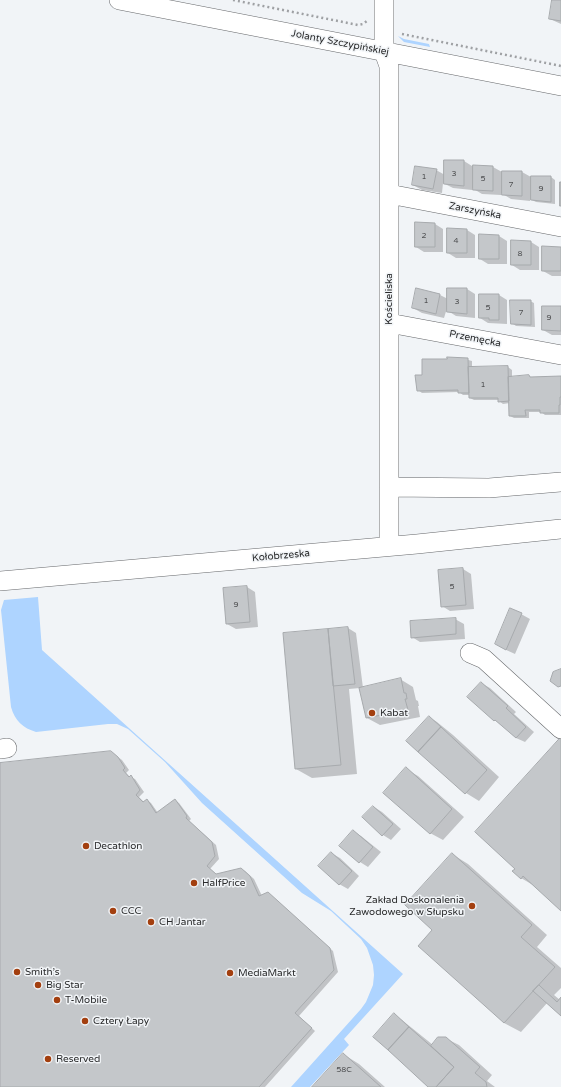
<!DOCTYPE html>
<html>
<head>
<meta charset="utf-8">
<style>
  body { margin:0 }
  canvas { display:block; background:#f1f4f7 }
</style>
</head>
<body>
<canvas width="561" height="1087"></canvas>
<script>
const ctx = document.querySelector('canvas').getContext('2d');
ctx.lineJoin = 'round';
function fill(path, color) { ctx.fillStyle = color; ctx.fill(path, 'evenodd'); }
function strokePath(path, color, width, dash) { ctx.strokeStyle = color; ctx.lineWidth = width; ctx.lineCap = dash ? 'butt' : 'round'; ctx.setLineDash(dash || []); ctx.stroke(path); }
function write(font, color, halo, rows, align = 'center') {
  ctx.font = font + ' "Varela Round",sans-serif'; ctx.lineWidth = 3; ctx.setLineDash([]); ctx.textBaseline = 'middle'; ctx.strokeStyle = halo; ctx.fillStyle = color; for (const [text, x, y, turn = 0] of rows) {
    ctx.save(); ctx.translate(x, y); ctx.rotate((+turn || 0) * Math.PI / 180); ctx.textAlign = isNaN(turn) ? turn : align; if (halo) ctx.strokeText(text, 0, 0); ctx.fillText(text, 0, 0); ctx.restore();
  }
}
fill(new Path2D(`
  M398,36L404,39L429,44L430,47L404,42Z
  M38,597L42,650L403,974L344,1039L349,1045L310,1087H291L361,1009L366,1002L373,985L374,975L373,965L367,948L361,939L331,911L302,893L202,803L165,762L128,729L117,724H108L36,732C23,728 15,721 11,707L1,610L4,600Z`), '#aed4ff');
fill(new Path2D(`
  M553,0H561V24L550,19Z
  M464,161L472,166L493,167L502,172H522L531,177H551L555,180V204L536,202L530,199V201L511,199L501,193V195L482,194L472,188V190L453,188L443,183L442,193L422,190L413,185L436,170L445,175Z
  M435,224L443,229V252H424L416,247Z
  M467,230L475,235V258H456L448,253Z
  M499,236L507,241V264H488L480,259Z
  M531,242L539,247V270H520L512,265Z
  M561,248V276H552L543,271Z
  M467,289L475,294V318L456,316L448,311V305L444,318L422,313L413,308L440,295L448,299Z
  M499,295L507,300V324L488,323L480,318Z
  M530,301L534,303L535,327L516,326L512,323Z
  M561,307V335H552L543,330Z
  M461,358L472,361V368L508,367L512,370V378L529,376L532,378L561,377V415H545L541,412H529V418H514L510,416V403L503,404L499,401V400H474L470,398V395H463L459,392L422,393L418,390L423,376V360Z
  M463,569L471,574L474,609L450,611L442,606Z
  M247,587L255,592L258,627L236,629L227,624Z
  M521,614L530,619L515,654L504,649Z
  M455,619L464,624L465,639L420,642L412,637Z
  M348,628L356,633L363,688L400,679L413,687L416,700L418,701L419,706H418L420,717L380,725L367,718L360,688L349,689L357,774L312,778L296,769Z
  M481,683L490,688L516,712L514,714L534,732L525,742L516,738L502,725L495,720L469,697Z
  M429,717L437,722L453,735L499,777L479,801L466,793L407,741Z
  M561,738V909L538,888L521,878L514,871L516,868L476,832Z
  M111,752L122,760L129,770L126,773L130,777L135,779L144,792L139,797L144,802L147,800L151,803L158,813L175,800L179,803L191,819L189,821L216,845L219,859L210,869L217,875L241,869L245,871L254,879L262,896H272L333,951L338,972L299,1016L315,1031L265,1087H0V764Z
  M406,769L418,776L464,817L443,840L430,833Z
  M374,807L382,812L401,829L391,840L383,835Z
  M353,831L361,836L381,852L368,867L360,862Z
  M331,853L340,858L359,876L348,889L339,884Z
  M452,854L468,864L547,935L537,947L561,968V988L554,995L560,1000L561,999V1014L548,1002L521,1032L504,1023L434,930Z
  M394,1015L402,1020L433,1045L445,1038L459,1045L492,1075L487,1081L495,1087H430Z
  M343,1054L359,1064L385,1087H313Z`), '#0003');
const building = new Path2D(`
  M552,0H561V21L549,19Z
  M444,160H464V186L444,184Z
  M473,165L493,166V191L473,190Z
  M415,166L437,169L433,189L412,185Z
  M502,171H522V196L502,195Z
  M531,176H551V202L531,200Z
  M560,182H561V206H560Z
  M415,222L435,223V247H415Z
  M447,228L467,229V253H447Z
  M479,234L499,235V259H479Z
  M511,240L531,241V265H511Z
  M542,246L561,247V271H542Z
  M416,288L440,294L436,314L412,308Z
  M447,288H467V314L447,312Z
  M479,294H499V320H489V318H479Z
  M510,300H531V325L511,324Z
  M542,306H561V331L542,330Z
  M447,357L468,358L469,393H458V390L417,391L415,375H422V359H447Z
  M508,366L509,401L498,402V398H469L468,367Z
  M529,375L530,377L561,376V397H560V405H559V413H540V410H525L526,416H509L508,377Z
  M463,568L466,605L441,607L438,570Z
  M247,586L250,622L226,624L223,588Z
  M510,608L522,613L506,650L495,644Z
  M456,618V634L411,638L410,621Z
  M348,627L355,684L333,686L328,629Z
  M328,629L341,765L295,769L283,633Z
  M561,669V686L558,687L550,681L553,672Z
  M401,678L404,693H406L407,699H405L408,710L366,718L359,688Z
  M481,682L508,706L506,708L526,727L516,738L495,720L494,721L467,697Z
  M429,716L441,727L418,752L406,741Z
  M441,727L487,770L465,794L418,752Z
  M561,737V911L523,876L521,879L512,871L515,869L475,832Z
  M111,751L118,757L125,768L123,770L129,777L131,775L140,790L136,795L143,802L147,799L156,813L175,799L187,816L186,818L212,842L215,856L207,866L216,874L241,868L250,876L259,896L268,892L330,948L334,970L295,1013L312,1028L259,1087H0V763Z
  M406,767L452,809L430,834L383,793Z
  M373,806L393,824L382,836L362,817Z
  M353,830L373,847L359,863L339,846Z
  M331,852L352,871L339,885L318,866Z
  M452,853L532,925L521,937L555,967L504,1023L418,946L432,930L405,905Z
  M539,985L557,1002L561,997V1016L533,991Z
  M394,1013L409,1027L388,1050L373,1037Z
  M409,1027L454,1067L436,1087H428L388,1050Z
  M438,1037H446L480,1067L475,1073L486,1082L487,1087H436L454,1067L431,1046Z
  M343,1053L381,1087H312Z`);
fill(building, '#c4c7ca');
strokePath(building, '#a7aaad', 1);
const minor = new Path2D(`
  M119,0L561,86
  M384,0V52L389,66V546
  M389,194L561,227
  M389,323L561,355
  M389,487L489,488L561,482
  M0,581L417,544L561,529
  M470,653L484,659L561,729
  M0,749L7,748`);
strokePath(minor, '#66686b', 20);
strokePath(new Path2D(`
  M233,0L358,25L363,24L367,21
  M402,34L561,66`), '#9fa1a4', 2.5, [2, 3]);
strokePath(minor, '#fff', 19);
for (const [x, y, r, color] of [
  [372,713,4,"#a33f0f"],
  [86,846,4,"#a33f0f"],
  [194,883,4,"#a33f0f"],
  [472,906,4,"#a33f0f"],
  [113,911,4,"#a33f0f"],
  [151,922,4,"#a33f0f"],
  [17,972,4,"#a33f0f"],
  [230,973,4,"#a33f0f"],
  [38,985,4,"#a33f0f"],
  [57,1000,4,"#a33f0f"],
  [85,1021,4,"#a33f0f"],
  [48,1059,4,"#a33f0f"]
]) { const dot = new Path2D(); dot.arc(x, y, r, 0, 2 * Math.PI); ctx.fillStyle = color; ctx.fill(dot); strokePath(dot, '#f1f4f7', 1.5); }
write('8px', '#505153', null, [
  ["3",454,174],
  ["1",424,177],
  ["5",483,179],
  ["7",511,185],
  ["9",541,189],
  ["2",424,236],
  ["4",456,241],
  ["8",520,254],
  ["1",426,301],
  ["3",457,302],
  ["5",488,308],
  ["7",521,313],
  ["9",549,318],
  ["1",483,385],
  ["5",452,587],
  ["9",236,605],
  ["58C",344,1070]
]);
write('10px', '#292a2b', '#f1f4f7', [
  ["Jolanty Szczypińskiej",340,43,11],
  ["Zarszyńska",475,211,11],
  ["Kościeliska",389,299,-90],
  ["Przemęcka",475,339,11],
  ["Kołobrzeska",281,556,-5]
]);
write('10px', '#292a2b', '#f1f4f7', [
  ["Kabat",380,713],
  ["Decathlon",94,846],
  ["HalfPrice",202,883],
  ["Zakład Doskonalenia",464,900,"right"],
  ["Zawodowego w Słupsku",464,912,"right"],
  ["CCC",121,911],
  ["CH Jantar",159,922],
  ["Smith’s",25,972],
  ["MediaMarkt",238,973],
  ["Big Star",46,985],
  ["T-Mobile",65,1000],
  ["Cztery Łapy",93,1021],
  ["Reserved",56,1059]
], 'left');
</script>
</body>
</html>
